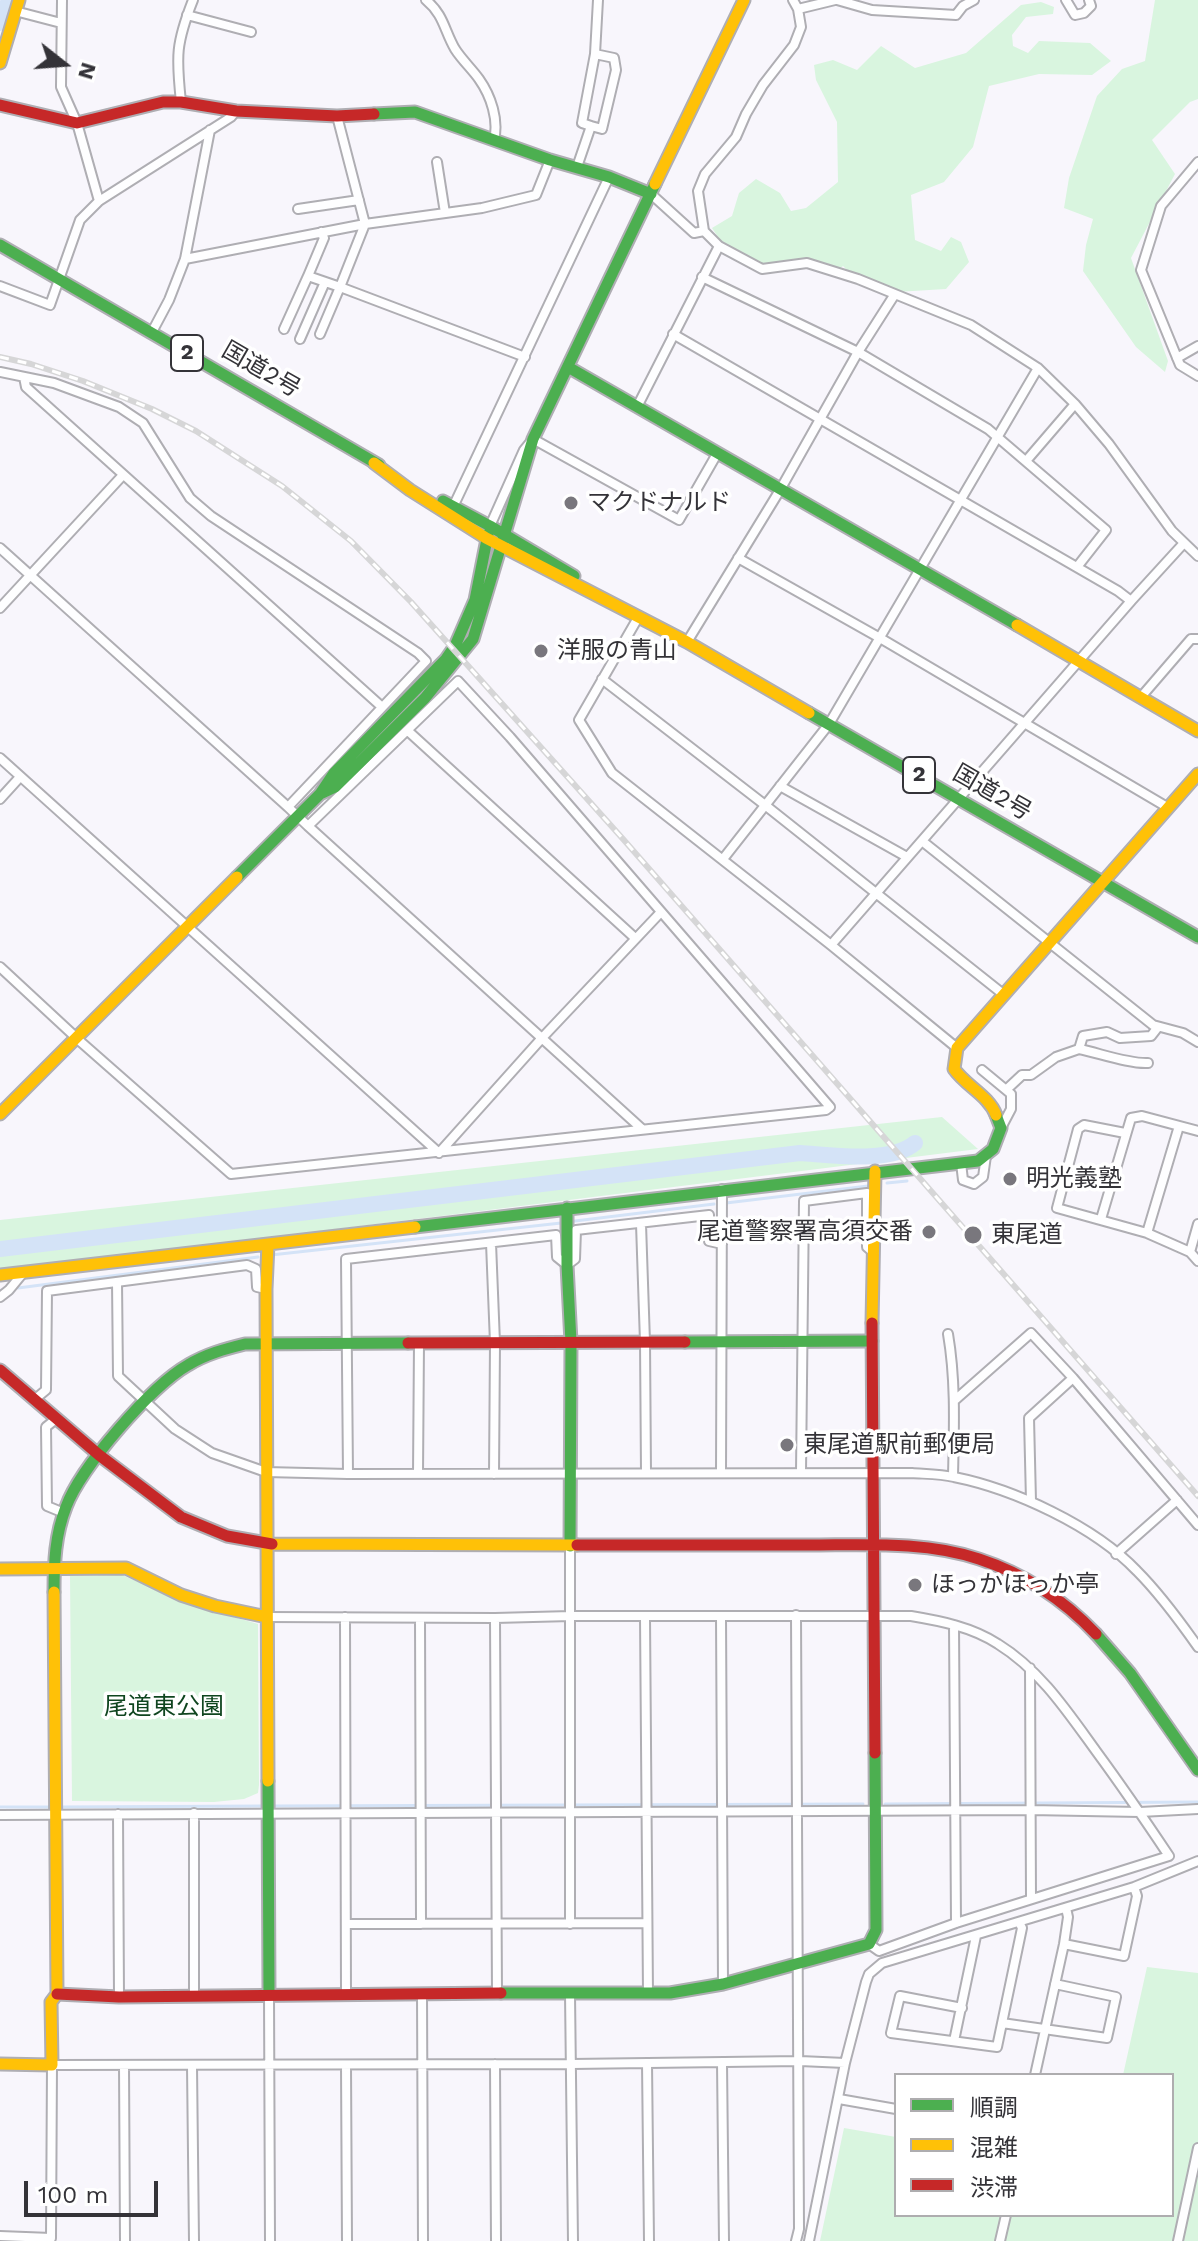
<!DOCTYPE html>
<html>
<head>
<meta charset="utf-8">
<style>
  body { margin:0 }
  #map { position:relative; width:1198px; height:2241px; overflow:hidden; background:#f8f6fc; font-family:"Work Sans","Noto Sans JP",sans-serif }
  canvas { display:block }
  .legend { position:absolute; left:894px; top:2073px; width:280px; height:144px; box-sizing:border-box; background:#fff; border:2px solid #aeadaf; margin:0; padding:10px 14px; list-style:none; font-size:24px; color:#343338 }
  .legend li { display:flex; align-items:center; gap:16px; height:40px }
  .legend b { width:40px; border:2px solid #aeadaf }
  .north { position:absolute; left:24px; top:24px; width:80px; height:80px; -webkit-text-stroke:6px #fff; paint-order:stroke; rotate:107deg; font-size:22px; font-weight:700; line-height:32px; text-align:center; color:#343338 }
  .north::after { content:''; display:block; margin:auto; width:28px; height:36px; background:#343338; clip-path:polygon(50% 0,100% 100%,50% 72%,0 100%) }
  .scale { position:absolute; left:24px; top:2181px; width:134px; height:36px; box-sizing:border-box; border:4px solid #343338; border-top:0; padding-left:10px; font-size:24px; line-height:28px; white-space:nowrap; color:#343338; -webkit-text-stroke:6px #fff; paint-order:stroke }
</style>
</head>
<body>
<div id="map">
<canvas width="1198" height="2241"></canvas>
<ul class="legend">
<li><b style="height:10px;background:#4caf50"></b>順調</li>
<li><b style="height:10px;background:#ffc107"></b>混雑</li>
<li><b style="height:10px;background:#c62828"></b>渋滞</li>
</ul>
<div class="north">N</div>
<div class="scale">100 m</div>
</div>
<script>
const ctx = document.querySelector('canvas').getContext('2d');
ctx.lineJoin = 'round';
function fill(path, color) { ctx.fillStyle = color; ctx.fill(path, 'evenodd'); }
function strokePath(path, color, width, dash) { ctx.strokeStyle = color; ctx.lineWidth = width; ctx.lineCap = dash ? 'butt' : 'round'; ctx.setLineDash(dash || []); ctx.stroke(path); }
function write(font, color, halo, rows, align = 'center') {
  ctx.font = font + ' "Work Sans","Noto Sans JP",sans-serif'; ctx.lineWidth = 7; ctx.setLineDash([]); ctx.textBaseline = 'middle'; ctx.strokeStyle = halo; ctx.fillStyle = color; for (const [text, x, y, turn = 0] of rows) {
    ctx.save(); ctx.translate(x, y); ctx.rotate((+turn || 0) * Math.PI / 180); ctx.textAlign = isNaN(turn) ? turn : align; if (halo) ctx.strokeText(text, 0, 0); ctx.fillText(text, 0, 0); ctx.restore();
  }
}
fill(new Path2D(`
  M1155,0H1198V99L1190,102L1152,140L1175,174L1131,258L1168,361L1165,372L1136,347L1083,271L1086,245L1093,219L1064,208L1069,178L1097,96L1122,69L1145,61Z
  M1041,2L1054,7L1053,14L1026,17L1012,35L1013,46L1028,53L1039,41L1090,43L1111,61L1092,75L1039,74L989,86L973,147L944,182L911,195L915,240L941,251L951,237L961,242L969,262L946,289L896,292L850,273L843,266L837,271L807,261L760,264L720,240L712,228L732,216L739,193L756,179L780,193L791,211L806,208L838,182L837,122L816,80L814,65L833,60L857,70L881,46L915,68L966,53L1021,5Z
  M942,1117L978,1149L0,1271V1220Z
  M122,1575L193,1605L258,1624L259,1785L258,1793L244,1799L214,1802L72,1801L70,1576Z
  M1147,1967L1198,1973V2241H820L844,2128L896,2137V2215H1172V2075H1123Z`), '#d9f5df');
strokePath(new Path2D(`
  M887,1183L907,1181
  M726,1203L868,1186
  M575,1221L714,1204
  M271,1255L561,1223
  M18,1288L258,1257
  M0,1291L1,1290
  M885,1804L1198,1802
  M271,1806L863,1804
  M0,1807H52
  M59,1807L264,1806`), '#d4e3f7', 3);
strokePath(new Path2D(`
  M0,23L9,0
  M0,1249L800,1153C832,1155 890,1164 915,1143`), '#d4e3f7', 16);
const street = new Path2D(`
  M62,0L61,87L77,123L99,201
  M426,0C444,15 444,30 455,49C462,60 472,69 479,79C491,96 499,120 494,140
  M793,0L798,9L801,27L794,45L763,85L746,114L736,137L705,174L698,191L704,231L719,246L762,269L807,263L858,279L971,325L1038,368L1075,404L1109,444L1172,531L1198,556
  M837,0L872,10L956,15L963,6L974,0
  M1066,0L1075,15L1084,13L1091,6L1089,0
  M798,9L835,0
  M15,11L61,23
  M187,15L251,32
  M181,102C176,56 176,43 193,0
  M337,116L365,224L340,287L525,357
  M591,126L602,129L616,70L614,58L595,54
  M437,162L445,213
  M1198,162L1161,206L1141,270L1180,365L1198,376
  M577,167L591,126L582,123L595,54L598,0
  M651,194L694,233L704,231
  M298,209L359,200
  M185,259L365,224L482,208L536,195L550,160
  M702,277L858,352L988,429L1106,530L1077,567
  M0,286L50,305L80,220L99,201L231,117L236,111
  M284,329L308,276
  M152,332L169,300L185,259L210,130
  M320,334L340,287L308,276L324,238L321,232
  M673,334L1118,591L1131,601
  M300,339L325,282
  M1177,358L1198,346
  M0,372L54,383L119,407L143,423L190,498L211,516L418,653L426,661L288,807L308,826L458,681L510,737L830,1107L826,1110L231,1174L82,1043L0,967
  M24,377L26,387L382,707
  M638,405L719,246
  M1026,461L1075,404
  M453,507L609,177
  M490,526L524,450L533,439L679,520L718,452
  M0,548L288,807
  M738,558L880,638L1167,807
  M0,608L123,475
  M639,616L579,720L612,773L831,945L957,1048
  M687,642L780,490L858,352L895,294
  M602,679L765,805L1003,994
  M1141,697L1191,639H1198
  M408,731L635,938
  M0,758L439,1153L542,1038L661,912
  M780,786L907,857
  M0,799L20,777
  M308,826L642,1129
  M922,841L1153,1025L1183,1033L1198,1042
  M723,859L829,724L1038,368
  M831,945L1131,601L1184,543
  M1079,1049C1099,1053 1129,1064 1148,1063
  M982,1070L1011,1094V1109L1001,1128
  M1007,1089L1022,1075H1031L1056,1057L1079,1049L1083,1036L1107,1032L1120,1038L1151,1036L1158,1027
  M1125,1133L1084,1125L1078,1129L1057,1208L1147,1233L1190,1252
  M961,1163L963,1180L974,1184L983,1177L986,1156
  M1101,1219L1131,1118L1142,1116L1198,1131
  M641,1224L645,1342L646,1473
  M1198,1224L1190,1252L1198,1261
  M1147,1233L1179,1126
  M491,1243L495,1343L494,1474
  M117,1282L118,1376L175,1429L212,1453L266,1472L348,1474L912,1473C926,1474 941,1474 954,1477C1014,1489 1094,1526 1137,1571C1160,1594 1179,1620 1198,1647
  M0,1297L9,1290L23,1273
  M948,1334C956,1381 954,1429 953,1476
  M34,1400L46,1390L47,1291L247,1265L256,1269L257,1287L266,1289
  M955,1400L1031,1333L1073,1378L1198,1525
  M56,1419L46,1427L47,1506L64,1513
  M801,1472L804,1201L867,1193V1247L874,1253
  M721,1473L722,1189
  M348,1474L346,1259L556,1235L557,1257L567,1265L575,1259L576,1230L709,1215V1241L722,1244
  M418,1474L419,1343
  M1031,1501L1029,1418L1073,1378
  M570,1546V1924
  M1116,1554L1177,1500
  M796,1615L799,2229L796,2241
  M721,1616L723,1984
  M267,1617L495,1618L571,1616H911C941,1621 972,1627 998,1644C1040,1670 1067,1711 1096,1751C1121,1785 1145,1820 1169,1856L956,1923L879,1951L869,1944
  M345,1617L346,1994
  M645,1617L648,1994
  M420,1618L421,1924
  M495,1618L497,1993
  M954,1625L956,1923
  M1030,1668L1031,1899
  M118,1814L119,1997
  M0,1815L1030,1810L1140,1812L1198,1809
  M346,1924L646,1923
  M1064,1944L1124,1956L1137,1896L1134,1887
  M422,1993L423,2241
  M269,1994L270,2241
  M570,1994L573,2241
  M194,1995V1813
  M962,2008L900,1996L891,2033L997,2047L1022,1928L1019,1922
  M1002,2023L1107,2038L1116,1997L1055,1984
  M954,2041L976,1936
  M647,2063L649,2241
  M722,2063L724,2241
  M495,2064L496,2241
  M124,2065L125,2241
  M346,2065L347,2241
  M192,2066L194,2241
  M1035,2075L1064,1944L1068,1917L1066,1908
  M839,2099L896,2109
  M0,2236L51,2238L52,2065L572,2064L800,2061L845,2063
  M809,2241L845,2063L866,1982L869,1974L882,1963L1134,1887L1198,1861
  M1000,2241L1006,2215
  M1178,2241L1198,2148`);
const fast = new Path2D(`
  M374,114L415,112L550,160L609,177L651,194
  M0,245L379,465
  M568,367L1017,625
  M443,501L490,526L574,576
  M809,713L1198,937
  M320,794L335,787L425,698L473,639L533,439L655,184
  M237,877L320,794L334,773L446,659L455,646L475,600L488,534
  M567,1208V1265L571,1342L570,1546
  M415,1227L978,1161L993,1149L1001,1128L996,1115
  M685,1342L872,1341
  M54,1592C54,1563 55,1535 66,1507C80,1468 151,1386 188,1365C206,1354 225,1349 245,1344L408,1343
  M1096,1634L1130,1673L1198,1770
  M268,1781L269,1994
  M501,1993H670L723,1984L869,1944L876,1930L875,1753`);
const slow = new Path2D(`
  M0,63L19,0
  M655,184L744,0
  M374,463L410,490L486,538L687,642L809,713
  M1017,625L1198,731
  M0,1114L237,877
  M996,1115C989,1096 966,1086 954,1069L957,1048L1198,774
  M268,1244L266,1289L268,1781
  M0,1275L415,1227
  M872,1323L875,1171
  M272,1544L577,1545
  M0,1569L126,1568L181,1595L215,1606L267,1617
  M0,2064L52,2065L51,2002L57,1994L54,1592`);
const jam = new Path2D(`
  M0,105L77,123L163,102H181L236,111L337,116L374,114
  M872,1323L875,1753
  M408,1343L685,1342
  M0,1370L99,1455L181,1517L227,1536L272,1544
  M577,1545C654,1545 732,1545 809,1545C865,1545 926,1541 979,1559C1025,1574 1063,1599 1096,1634
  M57,1994L119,1997L501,1993`);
strokePath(street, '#afaeb3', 12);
strokePath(fast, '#afaeb3', 15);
strokePath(slow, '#afaeb3', 15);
strokePath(jam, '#afaeb3', 15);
strokePath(street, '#fefeff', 8);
strokePath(fast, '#4caf50', 11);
strokePath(slow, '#ffc107', 11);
strokePath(jam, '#c62828', 11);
const rail = new Path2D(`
  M0,357L31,364L83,381L152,409L196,431L282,486L351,541L411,602L623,839L1198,1496`);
strokePath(rail, '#d6d6d7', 6);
strokePath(rail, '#fff', 3, [9]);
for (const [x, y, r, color] of [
  [571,503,8,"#79777d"],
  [541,651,8,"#79777d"],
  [1010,1179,8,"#79777d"],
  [929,1232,8,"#79777d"],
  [973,1235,10,"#79777d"],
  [787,1445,8,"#79777d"],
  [915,1585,8,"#79777d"]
]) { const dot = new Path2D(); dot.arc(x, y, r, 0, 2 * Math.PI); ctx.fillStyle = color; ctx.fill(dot); strokePath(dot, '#fff', 3); }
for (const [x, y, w] of [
  [187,353,32],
  [919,775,32]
]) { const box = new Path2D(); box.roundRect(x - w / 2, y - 18, w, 36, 6); ctx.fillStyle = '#fff'; ctx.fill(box); strokePath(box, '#343338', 2); }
write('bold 22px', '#343338', null, [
  ["2",187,353],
  ["2",919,775]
]);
write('24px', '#343338', '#fff', [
  ["国道2号",261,370,30],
  ["国道2号",992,793,30]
]);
write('24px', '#343338', '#fff', [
  ["マクドナルド",587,503],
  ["洋服の青山",557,651],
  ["明光義塾",1026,1179],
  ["尾道警察署高須交番",913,1232,"right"],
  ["東尾道",991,1235],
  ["東尾道駅前郵便局",803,1445],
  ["ほっかほっか亭",931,1585]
], 'left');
write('24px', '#0f451f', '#fff', [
  ["尾道東公園",164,1707]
]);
</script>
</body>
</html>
